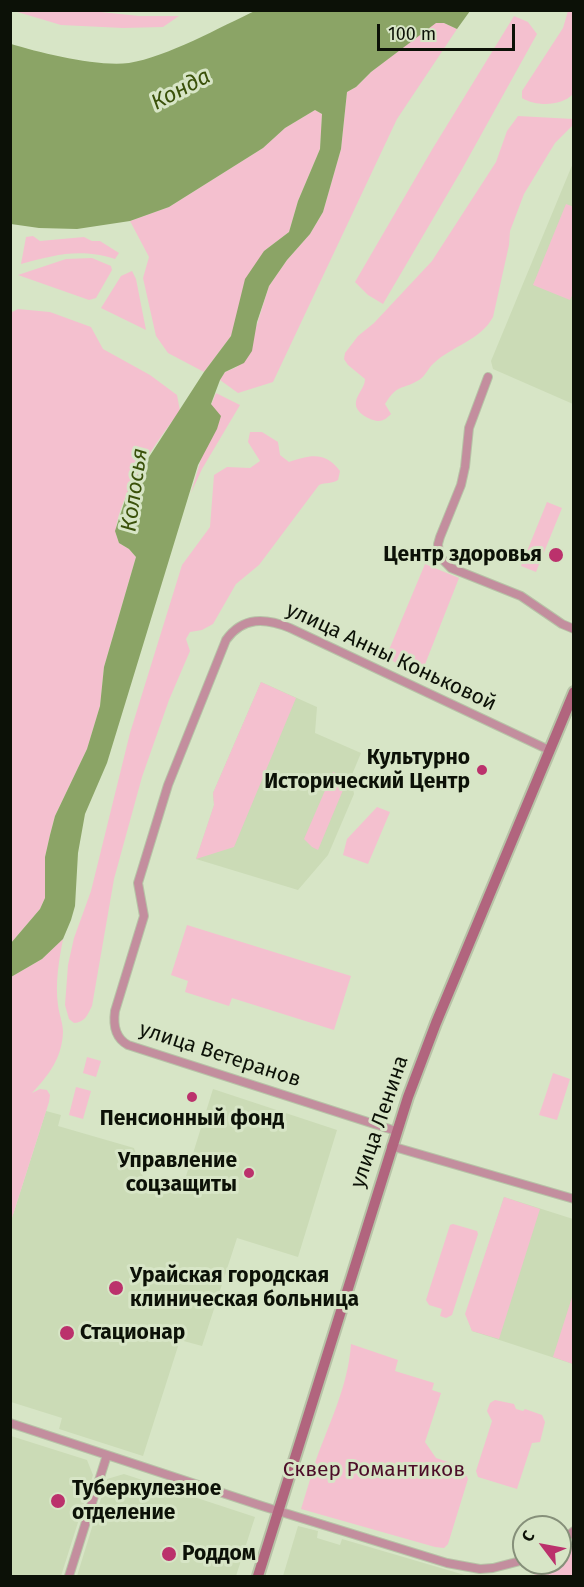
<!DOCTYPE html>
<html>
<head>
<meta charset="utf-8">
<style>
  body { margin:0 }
  #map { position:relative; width:584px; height:1587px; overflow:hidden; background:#d7e5c6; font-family:"Fira Sans",sans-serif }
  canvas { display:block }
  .frame { position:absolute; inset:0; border:12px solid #0c1107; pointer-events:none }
  .north { position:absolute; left:512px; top:1515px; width:60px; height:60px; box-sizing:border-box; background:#d7e5c6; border:2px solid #86907a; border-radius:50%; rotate:302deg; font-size:16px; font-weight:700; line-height:24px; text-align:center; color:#0c1107 }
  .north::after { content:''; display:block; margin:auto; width:21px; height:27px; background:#bb316c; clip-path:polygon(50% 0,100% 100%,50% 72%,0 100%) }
  .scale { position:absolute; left:377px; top:24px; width:138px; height:27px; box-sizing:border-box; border:3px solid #0c1107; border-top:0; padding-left:8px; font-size:18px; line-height:21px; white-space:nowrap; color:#0c1107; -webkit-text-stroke:4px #d7e5c6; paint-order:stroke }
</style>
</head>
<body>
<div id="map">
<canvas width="584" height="1587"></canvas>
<div class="frame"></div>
<div class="north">С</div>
<div class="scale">100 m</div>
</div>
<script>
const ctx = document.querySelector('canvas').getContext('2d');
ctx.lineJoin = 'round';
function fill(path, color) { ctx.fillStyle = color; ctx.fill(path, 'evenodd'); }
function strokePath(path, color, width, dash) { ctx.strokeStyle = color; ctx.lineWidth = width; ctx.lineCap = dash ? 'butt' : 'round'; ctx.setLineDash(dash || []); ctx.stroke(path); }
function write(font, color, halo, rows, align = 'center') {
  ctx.font = font + ' "Fira Sans",sans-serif'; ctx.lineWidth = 6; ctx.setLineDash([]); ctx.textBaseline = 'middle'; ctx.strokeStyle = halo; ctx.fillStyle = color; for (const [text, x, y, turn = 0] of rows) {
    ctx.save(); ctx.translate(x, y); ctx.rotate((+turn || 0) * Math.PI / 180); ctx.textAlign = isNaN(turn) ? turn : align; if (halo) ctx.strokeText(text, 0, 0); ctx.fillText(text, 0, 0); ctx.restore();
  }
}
fill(new Path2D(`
  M573,163V404L493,369L491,361Z
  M261,682L317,707L315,733L361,753L351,777L354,794L328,855L298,890L196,859L214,805L213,793Z
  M213,1089L337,1130L298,1257L237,1238L202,1346L180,1340L143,1456L59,1429L62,1418L11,1402V1221L46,1111L61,1115L58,1126L134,1148L143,1177L182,1189Z
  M504,1197L573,1219V1364L472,1331L466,1314Z
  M11,1436L87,1460L93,1475L61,1576H11Z
  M124,1474L255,1517L236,1576H77L107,1479Z
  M298,1526L318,1531L317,1538L340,1545L342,1539L468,1576H283Z`), '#cbdbb6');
fill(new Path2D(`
  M81,10L139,16H179L163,27L123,28L61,25L14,11Z
  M568,11H573V94C562,106 537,107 522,98V91L563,28Z
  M514,16L528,22L537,34L461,171L383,304L368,295L355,282L433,148Z
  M436,22L444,23L457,29L397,119L273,382L238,393L220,380L225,372L237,367L254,334L269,286L287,260L310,234L323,212L341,149L347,92L356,87L371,72Z
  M315,110L322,114L320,149L298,201L289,232L264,251L231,336L204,372L168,353L156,336L143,278L149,257L130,221L169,207L263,148L285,128Z
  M518,116L573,119V125L555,143L524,194L510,231L509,245L493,317C481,340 452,346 434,363C428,368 425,377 419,380C401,391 399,382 385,404L391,414C388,417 384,421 379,421C371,421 358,414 356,406C354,396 365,389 365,379L348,365L344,359L345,353L358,336L374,323L432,261L496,162L507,131Z
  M566,204L574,207V291L570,300L533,285Z
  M33,236L40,241L84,237L92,241H100L119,253L115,259C79,248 56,255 21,264L26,237Z
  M92,258L111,266L112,270L96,298L89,300L18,275L66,259Z
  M132,271L136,279L146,330L101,308L121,276Z
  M18,309L50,312L91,327L103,349L150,375L177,395L180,411C158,439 119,495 116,530C115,534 118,539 119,543L129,549L136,557L104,667L100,706L87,749L55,816L50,835L45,857V898L40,909L11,943L10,313Z
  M216,393L240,405L202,469L191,493L215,411L211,405Z
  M250,432H262L278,442L280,455L289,462C310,455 325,451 340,471L338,480C332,484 326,482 319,485L259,565L236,584L213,624L202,630L190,632L186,639L190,651L169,700L142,777L114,879L92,1006C87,1016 85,1022 74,1023L69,1019L65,1005L68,965L74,938L91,891L130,733L182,565L210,527L214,475L227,467L250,468L260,461L248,442Z
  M547,502L562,508L536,572L521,566Z
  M425,564L459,578L420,677L386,657Z
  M261,682L296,698L234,847L196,859L214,805L213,793Z
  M333,772L348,778L318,850L312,847L304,839Z
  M377,807L390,812L368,864L343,855L347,839Z
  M187,925L351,976L334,1030L232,998L229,1006L185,992L188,981L171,975Z
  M63,939C59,960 55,983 58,1005C59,1014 63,1023 63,1032C62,1058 49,1075 32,1093L40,1089L47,1090L50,1095L49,1102L11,1221V977L42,959Z
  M87,1057L101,1061L96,1077L83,1073Z
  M553,1073L570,1079L557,1120L539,1115Z
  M76,1087L91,1091L83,1119L69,1115Z
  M504,1197L540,1209L499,1339L472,1331L465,1314Z
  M453,1224L477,1231L478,1234L452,1315L446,1318L440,1316L442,1309L429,1305L426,1300L450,1225Z
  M573,1294V1364L553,1357Z
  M351,1344L398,1360L395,1371L434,1383L432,1390L441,1393L425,1442L436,1458L463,1467L468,1479L448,1544L444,1548L435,1547L301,1509C306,1493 311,1476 316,1460C330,1421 348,1386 351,1344Z
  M495,1400L514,1404L516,1409L523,1411L525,1409L542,1415L545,1422L540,1442L532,1443L517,1489L478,1477L476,1471L492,1421L487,1411L490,1403Z
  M573,1544V1576H534L539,1563H560V1551Z`), '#f4c0cf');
fill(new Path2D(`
  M257,10L470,11L457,29L444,23H436L371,72L356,87L347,92L341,149L323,212L310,234L287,260L269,286L257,322L252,351L244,363L225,372L220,380L211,404L221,416L217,429L198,465L107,763L85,814L78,853L75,906L71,920L63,939L42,959L11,977V943L40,909L45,898V857L50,835L55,816L87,749L100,706L104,667L136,557L129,549L119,543L115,531L129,488L204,372L231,336L245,279L264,251L289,232L298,201L320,149L322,114L315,110L285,128L263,148L169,207L130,221L77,229L39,228L11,224V44C41,53 97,67 129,63C167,57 220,27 257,10Z`), '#8ba466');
const street = new Path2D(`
  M488,377L469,428L465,467L461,485L440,537L438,544L439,556L451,568L521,596L562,624L574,629
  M396,1131L128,1045C115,1038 113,1025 115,1011L144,916L138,883L168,785L226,640C243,616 266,618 290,628L549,750
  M391,1146L574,1199
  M10,1423L262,1506L447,1563L480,1569L493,1568L524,1560
  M560,1542L574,1531
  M69,1576L107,1455`);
const secondary = new Path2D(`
  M258,1576L408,1097L436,1023L574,692`);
strokePath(street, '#b7c3a7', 10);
strokePath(secondary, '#b7c3a7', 14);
strokePath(street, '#c38e9e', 8);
strokePath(secondary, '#b1657e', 10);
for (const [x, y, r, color] of [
  [556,555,8,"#bb316c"],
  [482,770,6,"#bb316c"],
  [192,1097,6,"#bb316c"],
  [249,1173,6,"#bb316c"],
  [116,1288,8,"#bb316c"],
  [67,1333,8,"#bb316c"],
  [58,1501,8,"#bb316c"],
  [169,1554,8,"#bb316c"]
]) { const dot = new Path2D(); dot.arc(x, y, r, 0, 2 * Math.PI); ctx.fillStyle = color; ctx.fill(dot); strokePath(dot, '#d7e5c6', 2); }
write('bold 21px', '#0c1107', '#d7e5c6', [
  ["Центр здоровья",542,555,"right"],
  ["Культурно",470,758,"right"],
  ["Исторический Центр",470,782,"right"],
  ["Пенсионный фонд",192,1119,"center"],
  ["Управление",237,1161,"right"],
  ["соцзащиты",237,1185,"right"],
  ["Урайская городская",130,1276],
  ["клиническая больница",130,1300],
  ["Стационар",80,1333],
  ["Туберкулезное",72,1489],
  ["отделение",72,1513],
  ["Роддом",182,1554]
], 'left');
write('21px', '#0c1107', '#d7e5c6', [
  ["улица Анны Коньковой",391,657,25],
  ["улица Ветеранов",220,1055,18],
  ["улица Ленина",380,1122,-71]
]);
write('21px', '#4c0d28', '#d7e5c6', [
  ["Сквер Романтиков",374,1470]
]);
write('italic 22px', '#3a510a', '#d7e5c6', [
  ["Конда",181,90,-28],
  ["Колосья",135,490,-82]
]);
</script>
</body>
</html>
